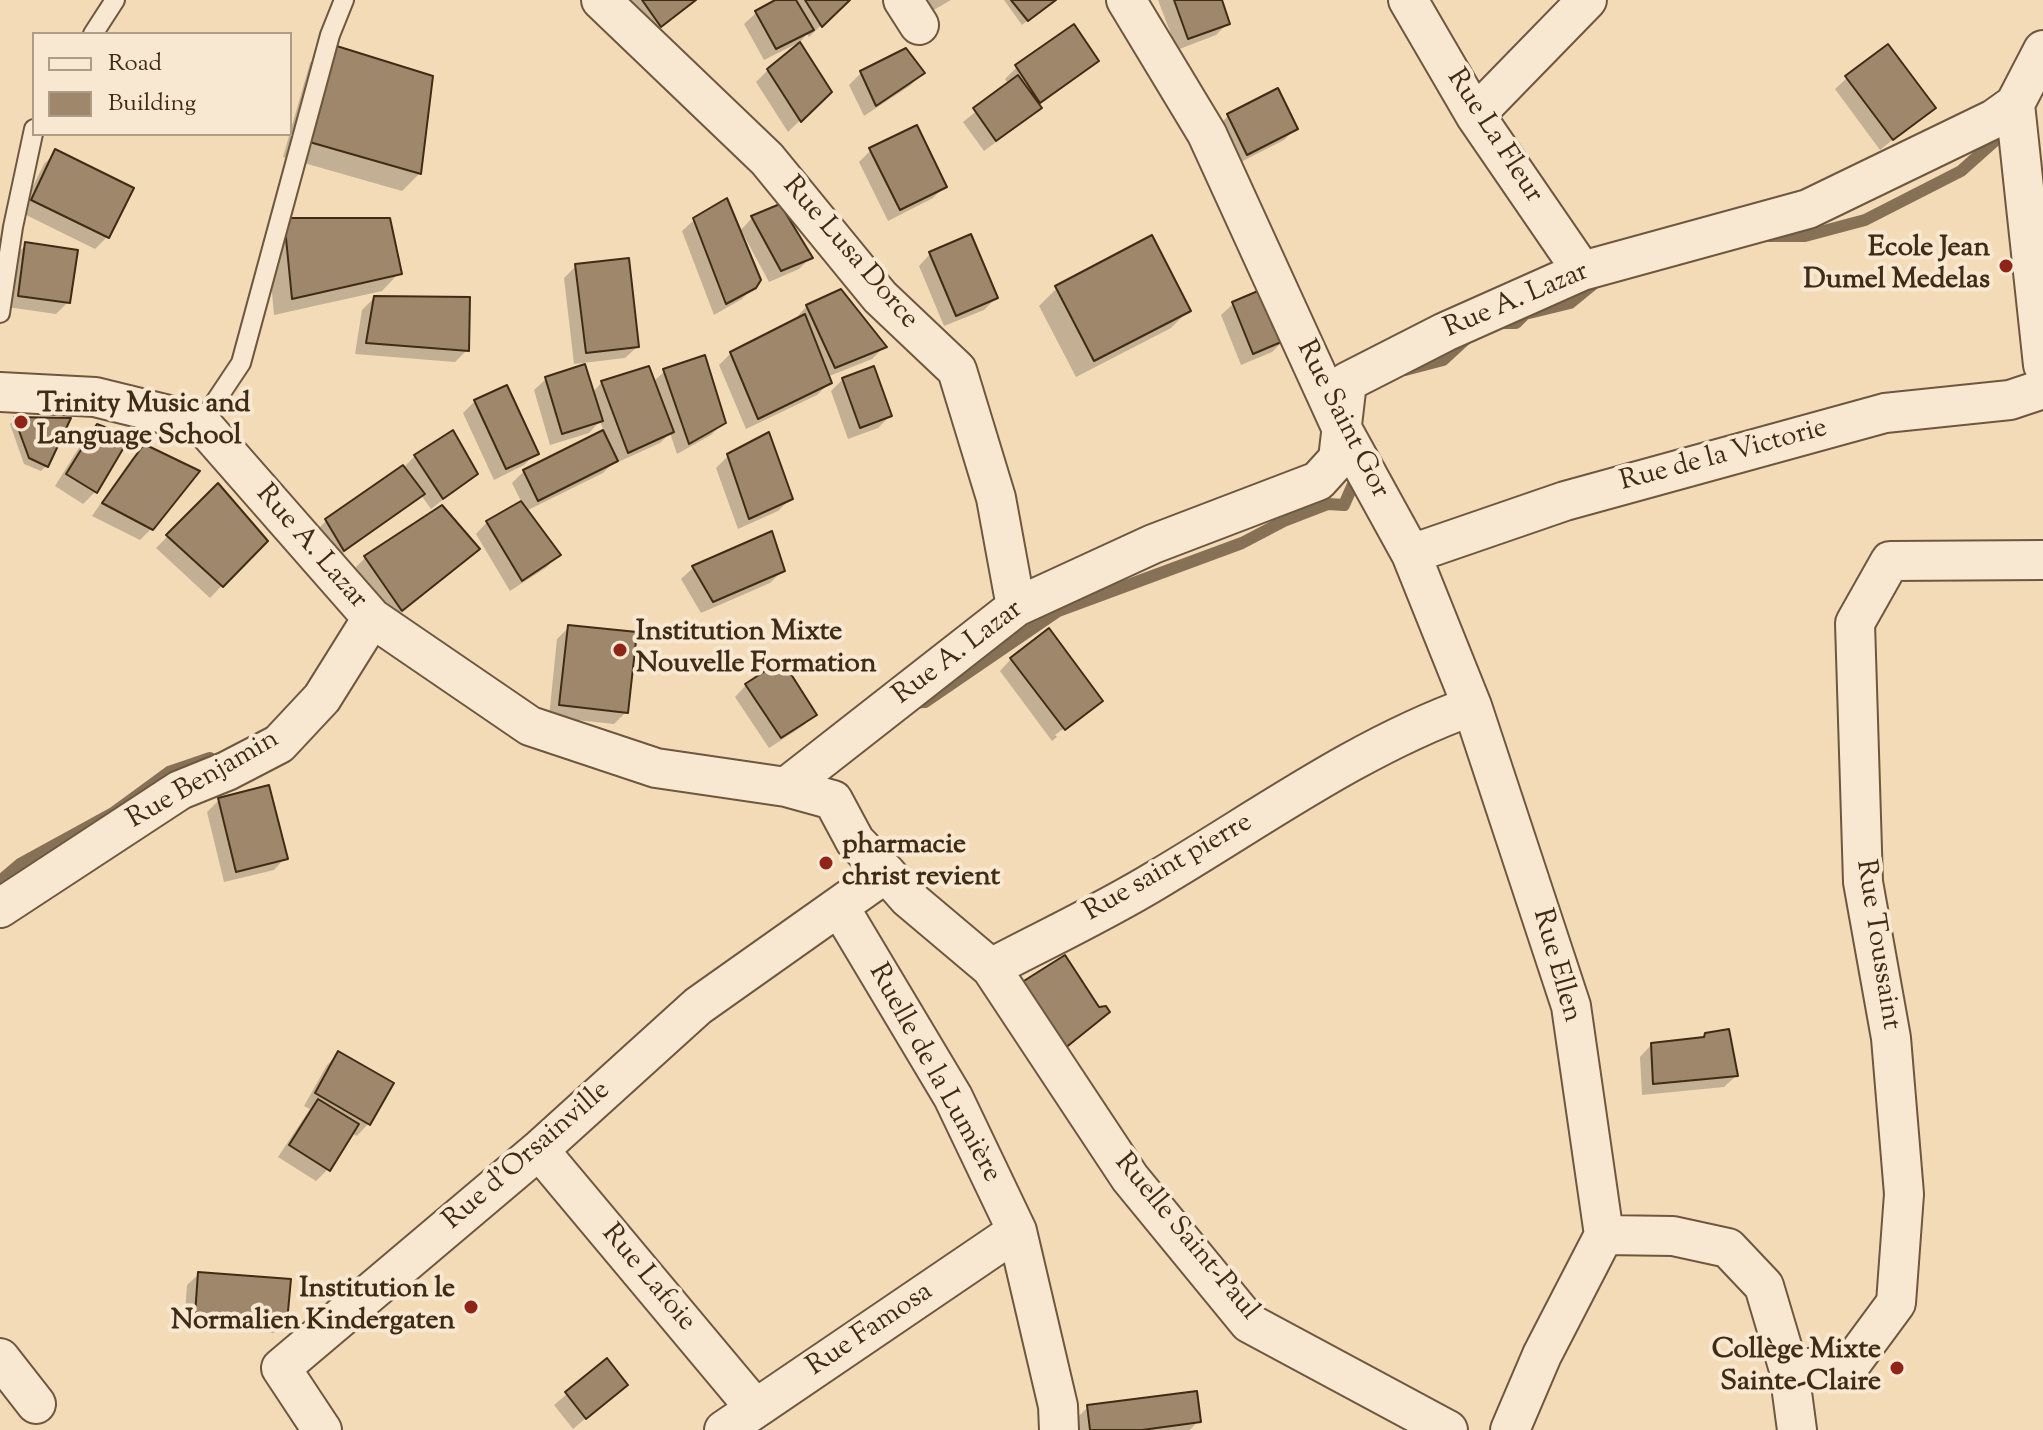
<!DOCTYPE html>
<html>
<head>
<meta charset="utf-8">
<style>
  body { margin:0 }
  #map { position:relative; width:2043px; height:1430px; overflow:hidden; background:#f4dbb8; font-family:"Sorts Mill Goudy",serif }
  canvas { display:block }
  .legend { position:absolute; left:32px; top:32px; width:260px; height:104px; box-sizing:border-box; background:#f8e8d1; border:2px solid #ae9c86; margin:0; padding:10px 14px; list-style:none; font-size:24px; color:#402b15 }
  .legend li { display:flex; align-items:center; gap:16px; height:40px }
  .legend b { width:40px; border:2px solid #ae9c86 }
</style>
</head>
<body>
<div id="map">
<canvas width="2043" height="1430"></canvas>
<ul class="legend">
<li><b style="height:10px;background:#f8e8d1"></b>Road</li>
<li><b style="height:22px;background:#9e876a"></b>Building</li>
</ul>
</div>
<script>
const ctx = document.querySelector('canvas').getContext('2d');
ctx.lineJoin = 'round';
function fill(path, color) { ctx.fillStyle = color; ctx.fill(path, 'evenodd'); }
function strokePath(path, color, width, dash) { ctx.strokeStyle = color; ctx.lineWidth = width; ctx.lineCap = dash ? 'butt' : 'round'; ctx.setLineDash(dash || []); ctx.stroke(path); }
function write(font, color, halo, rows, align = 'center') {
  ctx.font = font + ' "Sorts Mill Goudy",serif'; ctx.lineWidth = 8; ctx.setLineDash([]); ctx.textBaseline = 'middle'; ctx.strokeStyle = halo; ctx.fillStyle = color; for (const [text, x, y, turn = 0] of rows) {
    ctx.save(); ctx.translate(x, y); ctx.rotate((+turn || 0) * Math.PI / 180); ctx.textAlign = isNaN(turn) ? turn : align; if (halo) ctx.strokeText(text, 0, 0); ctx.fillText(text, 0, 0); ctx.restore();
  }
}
fill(new Path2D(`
  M622,0H697L648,38Z
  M779,0H847L809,37L807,34L800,42L764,60L744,24L756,13Z
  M886,0H951L903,28Z
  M1004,0H1054L1022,25Z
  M1158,0H1220L1228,23L1216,35L1177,50Z
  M328,45L420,173L402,191L283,157L310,63Z
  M1096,61L1084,72L1038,106L1027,119L984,151L963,122L1009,85L1005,79L1017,67Z
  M768,70L829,92L788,132L756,82Z
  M861,73H922L911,85L864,116L849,85Z
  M1847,78L1933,107L1880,150L1835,89Z
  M1228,116L1296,128L1284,140L1235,165L1216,128Z
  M871,150L945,186L933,198L888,221L859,162Z
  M56,152L131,188L107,237L95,249L20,212L44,164Z
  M752,218L811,257L799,269L769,282L742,232L740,234L754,286L742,299L714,315L682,231L694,220L739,232Z
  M284,220L399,273L382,291L274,315L267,238Z
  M26,245L68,302L56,314L7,307L14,256Z
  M930,254L996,298L984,310L944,326L919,266Z
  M576,266L637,347L625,358L574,364L564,278Z
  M1057,288L1189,310L1171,328L1076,377L1039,306Z
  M374,298L467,350L455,362L355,354L362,310Z
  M1233,304L1284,340L1272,352L1241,365L1221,315Z
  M807,306L884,347L872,359L827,377L829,383L817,395L746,429L719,365L731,353L797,320L796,318Z
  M665,371L723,423L711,435L677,454L670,433L660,443L616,463L615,461L603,473L526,511L558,555L547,567L510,591L476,534L487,522L522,503L512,483L524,471L604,432L600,421L589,433L550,445L534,390L546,379L592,393L602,382H653Z
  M843,379L890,416L878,428L848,439L831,391Z
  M475,401L536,453L524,465L494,480L463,413Z
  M15,419L46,466L41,471L24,464L10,424Z
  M97,426L127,438L95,492L83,504L55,486L85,438Z
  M452,433L476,474L431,509L421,495L410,505L332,561L315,532L327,520L403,468L415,456Z
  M144,447L152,528L140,540L92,516L132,458Z
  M728,456L790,499L778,511L738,529L716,468Z
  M218,486L265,541L210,598L156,548Z
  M478,549L389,621L354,569L366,557Z
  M693,568L782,571L770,583L701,613L681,579Z
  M569,627L626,712L614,724L549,717L557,639Z
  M1011,659L1101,701L1055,735L1057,737L1052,741L1000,671Z
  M746,685L815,714L803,726L769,748L735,697Z
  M219,800L285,858L274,870L224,882L207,812Z
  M1706,1035L1736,1076L1724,1087L1642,1095L1640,1057L1651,1045L1702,1039Z
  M338,1054L392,1084L368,1124L357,1136L351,1133L328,1169L316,1181L278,1157L310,1109L304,1106L327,1065Z
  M199,1274L285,1321L274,1333L184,1326L187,1285Z
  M606,1361L625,1385L573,1429L554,1405Z
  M1088,1407L1198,1421L1190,1430H1078L1077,1418Z`), '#0003');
strokePath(new Path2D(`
  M1767,236H1805L1865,220L1961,171L2007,130
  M1496,323H1516L1525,314L1570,303L1597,281
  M1405,370L1443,360L1468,337
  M910,703L925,702L1058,611L1242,543L1284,521L1328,504L1344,505L1358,473
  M0,881L20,864L113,813L169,772L210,758`), '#877156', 12);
const building = new Path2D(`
  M642,0H696L661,27Z
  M775,0H796L814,30L776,49L755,11Z
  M805,0H850L822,27Z
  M1011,0H1056L1028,21Z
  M1174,0H1222L1230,24L1188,39Z
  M1074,24L1099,61L1040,103L1015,65Z
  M800,42L832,92L801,122L767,69Z
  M327,43L433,76L421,174L299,139Z
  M1888,44L1936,108L1893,140L1845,76Z
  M906,48L925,73L876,106L860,71Z
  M1018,75L1042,108L996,141L973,108Z
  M1278,88L1298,129L1247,155L1227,114Z
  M917,125L947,187L900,210L869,148Z
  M55,149L134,188L109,238L31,200Z
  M727,198L761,280L756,288L726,304L693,218Z
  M780,204L813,258L781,271L751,216Z
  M284,218H390L402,274L292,299Z
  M971,234L998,298L956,316L929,252Z
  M1152,235L1191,311L1094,361L1055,286Z
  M25,242L78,250L70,303L18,296Z
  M629,258L639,347L586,353L575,264Z
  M1265,288L1286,340L1253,354L1232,302Z
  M841,289L887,347L835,368L806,305Z
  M374,296L470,297L469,351L366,343Z
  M805,314L832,383L758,419L730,352Z
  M705,355L726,423L689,444L663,369Z
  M585,364L603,421L562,434L545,377Z
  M649,366L674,432L628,453L601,381Z
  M874,366L892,416L860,428L842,378Z
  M507,385L539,454L506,469L474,400Z
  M14,417L71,418L48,467L29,458Z
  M97,424L130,437L97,493L66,474Z
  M453,430L478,474L443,499L414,455Z
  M603,430L618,461L538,501L523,470Z
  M769,432L793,499L749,519L727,454Z
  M144,444L200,471L153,530L102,503Z
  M403,465L425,494L344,551L325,519Z
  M218,483L268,541L223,587L166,535Z
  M521,501L561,555L522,581L486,521Z
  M442,505L480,549L402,611L364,556Z
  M772,531L785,571L713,602L692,566Z
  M568,625L637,632L628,713L559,705Z
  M1049,628L1103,701L1065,730L1010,658Z
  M782,660L817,715L781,738L745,684Z
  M269,785L288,859L236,872L218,798Z
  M1065,955L1099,1007L1106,1006L1110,1012L1064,1049L1019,984Z
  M1729,1029L1738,1076L1653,1084L1651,1043L1704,1037L1705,1033Z
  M338,1051L394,1083L370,1125L315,1093Z
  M318,1099L359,1124L330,1171L289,1145Z
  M198,1272L291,1279L287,1322L195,1315Z
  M607,1358L628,1385L586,1419L565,1392Z
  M1197,1391L1201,1422L1142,1430H1090L1087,1405Z`);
fill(building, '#9e876a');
strokePath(building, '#402b15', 2);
const lane = new Path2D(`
  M93,34L115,0
  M0,313L13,227L34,129
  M201,423L241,363L330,35L344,0`);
const street = new Path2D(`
  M601,0L767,159L880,297L957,370L996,498L1016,607
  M903,0L919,25
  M1126,0L1207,134L1340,425L1411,554L1472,706L1571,1006L1604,1235
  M1408,0L1475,115L1582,271
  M2043,50L2015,104L2043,365
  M1475,115L1587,0
  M0,392L95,397L201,423L372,618L530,726L656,768L786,787L1016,607L1153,544L1318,481L1338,459L1347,382L1445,332L1582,271L1808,209L1994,119L2015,104
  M1411,554L1565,501L1885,413L2010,400L2043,389
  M886,873L908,898L991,968C1046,939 1104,912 1158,879C1261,818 1358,747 1472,706
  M0,908L180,790L227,771L279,744L322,698L372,618
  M840,908L953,1097L1017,1231L1058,1406L1059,1430
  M991,968L1130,1178L1249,1323L1448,1430
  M539,1150L755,1408
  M1604,1235L1673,1236L1728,1248L1764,1286L1789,1370L1797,1430
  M0,1358L36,1404
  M1789,1370L1851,1364L1896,1303L1904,1194L1891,1038L1863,882L1855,623L1890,561L2043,560
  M322,1430L281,1368L539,1150L698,1006L886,873L855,841L833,800L786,787
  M724,1430L1017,1231
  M1510,1430L1542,1355L1604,1235`);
strokePath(lane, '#6d573e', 22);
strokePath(street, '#6d573e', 42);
strokePath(lane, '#f8e8d1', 18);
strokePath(street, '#f8e8d1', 38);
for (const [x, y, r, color] of [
  [2006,266,8,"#8f2418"],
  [21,422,8,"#8f2418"],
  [620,650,8,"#8f2418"],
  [826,863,8,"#8f2418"],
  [471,1307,8,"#8f2418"],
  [1897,1368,8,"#8f2418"]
]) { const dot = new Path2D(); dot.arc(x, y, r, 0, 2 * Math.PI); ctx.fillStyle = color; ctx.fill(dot); strokePath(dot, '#f8e8d1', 3); }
write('28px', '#402b15', '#f8e8d1', [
  ["Rue La Fleur",1493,137,57],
  ["Rue Lusa Dorce",849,254,49],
  ["Rue A. Lazar",1517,302,-23],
  ["Rue Saint Gor",1341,420,63],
  ["Rue de la Victorie",1724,457,-15],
  ["Rue A. Lazar",310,548,49],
  ["Rue A. Lazar",959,654,-37],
  ["Rue Benjamin",204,781,-30],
  ["Rue saint pierre",1169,869,-30],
  ["Rue Toussaint",1876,945,81],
  ["Rue Ellen",1555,966,74],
  ["Ruelle de la Lumière",933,1074,61],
  ["Rue d'Orsainville",528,1157,-41],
  ["Ruelle Saint-Paul",1185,1238,50],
  ["Rue Lafoie",647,1279,50],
  ["Rue Famosa",871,1331,-34]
]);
write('bold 28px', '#402b15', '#f8e8d1', [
  ["Ecole Jean",1990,250],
  ["Dumel Medelas",1990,282],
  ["Trinity Music and",37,406,"left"],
  ["Language School",37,438,"left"],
  ["Institution Mixte",636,634,"left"],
  ["Nouvelle Formation",636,666,"left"],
  ["pharmacie",842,847,"left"],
  ["christ revient",842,879,"left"],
  ["Institution le",455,1291],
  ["Normalien Kindergaten",455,1323],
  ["Collège Mixte",1881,1352],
  ["Sainte-Claire",1881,1384]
], 'right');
</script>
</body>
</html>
